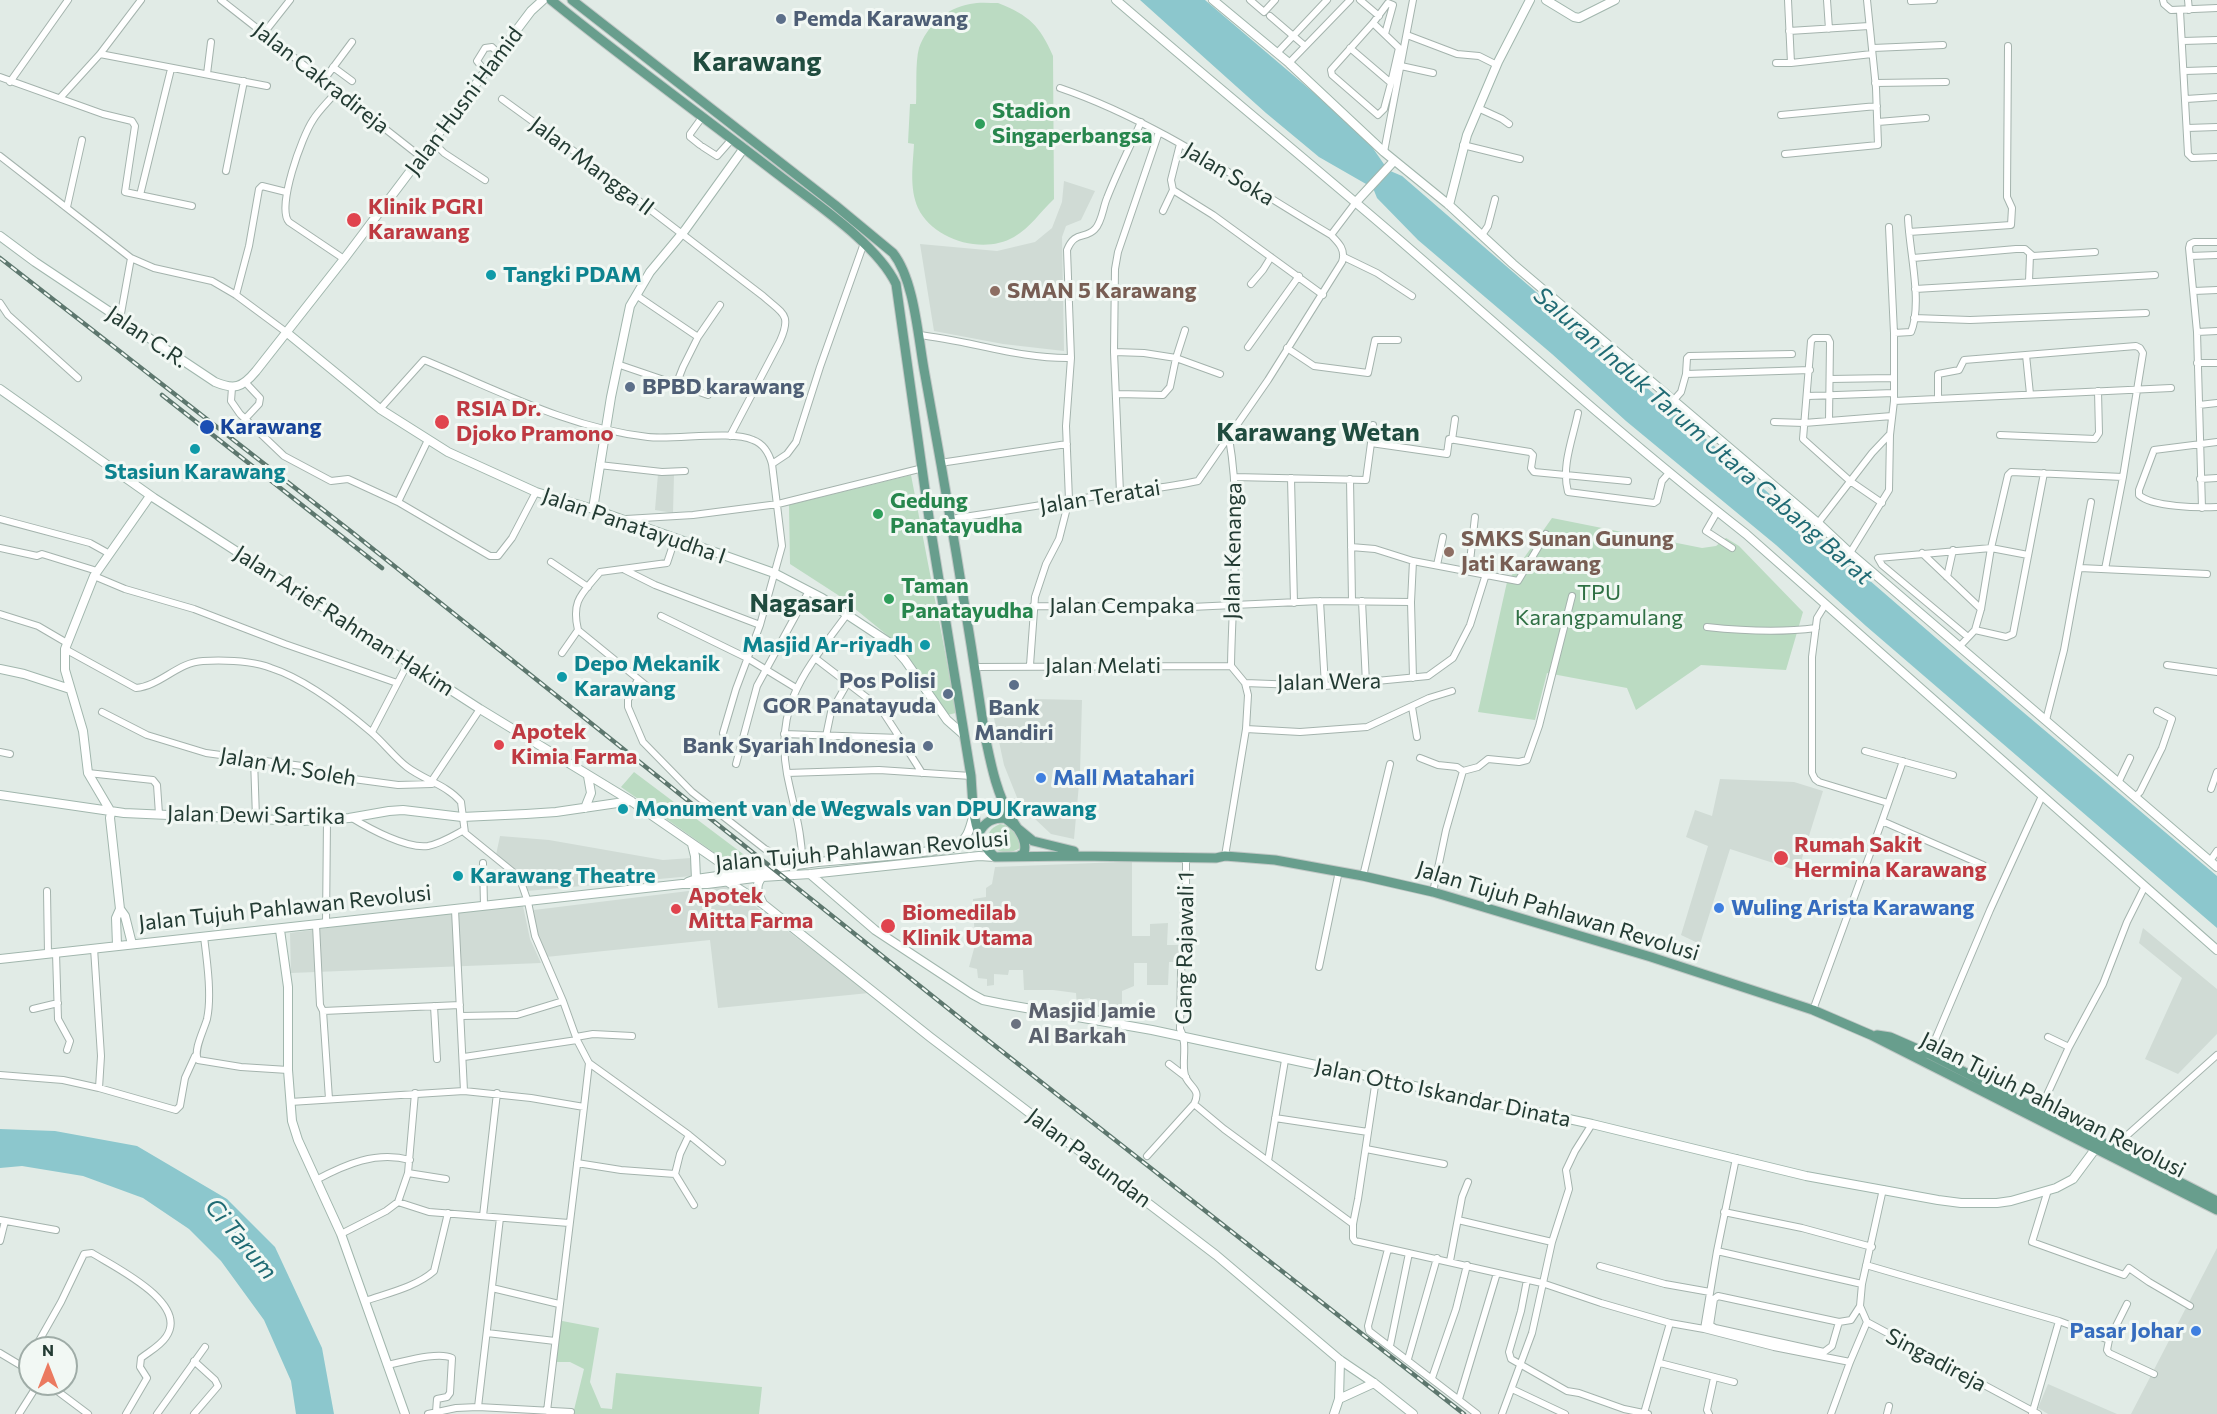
<!DOCTYPE html>
<html>
<head>
<meta charset="utf-8">
<style>
  body { margin:0 }
  #map { position:relative; width:2217px; height:1414px; overflow:hidden; background:#e1ebe6; font-family:Commissioner,sans-serif }
  canvas { display:block }
  .north { position:absolute; left:18px; top:1336px; width:60px; height:60px; box-sizing:border-box; background:#f2f8f4; border:2px solid #9faca7; border-radius:50%; rotate:0deg; font-size:16px; font-weight:700; line-height:24px; text-align:center; color:#233b33 }
  .north::after { content:''; display:block; margin:auto; width:21px; height:27px; background:#eb7a60; clip-path:polygon(50% 0,100% 100%,50% 72%,0 100%) }
</style>
</head>
<body>
<div id="map">
<canvas width="2217" height="1414"></canvas>
<div class="north">N</div>
</div>
<script>
const ctx = document.querySelector('canvas').getContext('2d');
ctx.lineJoin = 'round';
function fill(path, color) { ctx.fillStyle = color; ctx.fill(path, 'evenodd'); }
function strokePath(path, color, width, dash) { ctx.strokeStyle = color; ctx.lineWidth = width; ctx.lineCap = dash ? 'butt' : 'round'; ctx.setLineDash(dash || []); ctx.stroke(path); }
function write(font, color, halo, rows, align = 'center') {
  ctx.font = font + ' Commissioner,sans-serif'; ctx.lineWidth = 6; ctx.setLineDash([]); ctx.textBaseline = 'middle'; ctx.strokeStyle = halo; ctx.fillStyle = color; for (const [text, x, y, turn = 0] of rows) {
    ctx.save(); ctx.translate(x, y); ctx.rotate((+turn || 0) * Math.PI / 180); ctx.textAlign = isNaN(turn) ? turn : align; if (halo) ctx.strokeText(text, 0, 0); ctx.fillText(text, 0, 0); ctx.restore();
  }
}
fill(new Path2D(`
  M1064,181L1095,191L1081,220L1066,226L1062,237L1064,351L1003,344L934,331L920,244L997,251L1035,242L1052,228L1062,202Z
  M658,474L674,475L673,513L655,510Z
  M1034,699L1082,700L1080,773L1074,839L1051,834L1020,805L1004,765L992,709L1018,705Z
  M1720,779L1794,782L1823,791L1798,871L1730,849L1700,944L1681,935L1708,846L1686,837L1695,810L1712,816Z
  M500,836L549,840L663,860L691,858L692,876L527,891L523,881L496,855Z
  M1120,862H1132V936H1150V924L1168,923L1167,945H1181L1180,962H1169L1168,985H1147V963H1134V986L1122,991V1006L1091,1007L1090,998L1083,999V1007L1077,1006L1076,993L1053,990H1024L1023,970H1009L1008,975L994,974V985L987,986V979L978,978L977,969L969,967L975,945L973,899L986,897V888L992,884L995,867Z
  M729,886L869,993L718,1008L710,940L546,957L535,928L534,910Z
  M523,906L530,939L541,963L291,973L290,933L450,911Z
  M2143,928L2217,989V1034L2178,1074L2145,1059L2182,978L2139,943Z
  M2217,1248V1414H2131Z
  M2048,1384L2117,1414H2048L2038,1408Z`), '#d0dbd5');
fill(new Path2D(`
  M998,3C1029,15 1040,26 1053,56L1054,199C1040,212 1031,227 1014,237C983,255 933,240 918,208C909,188 913,164 914,144L908,143L910,104H916C917,89 915,63 919,48C927,26 946,8 970,4C979,2 989,3 998,3Z
  M911,475L956,709V713L947,715L898,644L838,595L790,564L789,505Z
  M1552,518L1702,548L1716,546L1726,538L1739,546L1803,612L1786,670L1701,665L1636,710L1627,688L1547,673L1535,720L1478,712L1507,582Z
  M634,772L755,863V864L736,868L621,787Z
  M1000,824L1009,826L1019,836L1020,848C996,863 974,834 1000,824Z
  M557,1320L599,1328L590,1382L601,1408L612,1409L616,1373L762,1387L759,1414H573L584,1369L570,1362H557Z`), '#bbdbc2');
fill(new Path2D(`
  M1140,0H1205L1327,104L1370,144L1388,170L1402,176L1965,663L2217,876V928L1866,626L1776,545L1626,421L1552,354L1418,240L1377,198L1373,188L1319,157L1266,113Z
  M0,1129L55,1131L137,1146L227,1199L275,1247L322,1348L334,1414H296L291,1381L264,1320L221,1261L189,1229L143,1198L83,1176L22,1166L0,1168Z`), '#8cc7cd');
const street = new Path2D(`
  M221,0L421,157
  M1250,0L1264,12L1275,0
  M1360,0L1379,16
  M1788,0L1791,63
  M1827,0L1829,29
  M2163,0L2164,4L2171,10L2217,8
  M2188,0L2189,10
  M1911,1L1934,0
  M2180,11L2188,154L2192,158L2217,157
  M1270,16L1305,46
  M1789,31L1869,26
  M264,33L290,0
  M1385,34L1393,5L1388,3L1373,23L1399,48L1391,83
  M1407,35L1457,54L1479,56L1497,65
  M2183,41L2217,40
  M1350,48L1391,83L1384,109L1378,115L1332,75L1331,70L1373,23
  M1873,48L1943,45
  M1277,53L1327,0
  M100,54L267,86
  M1289,63L1350,0
  M1776,63H1791L1872,54
  M481,66L477,61L485,48L492,47L499,54
  M1401,66L1433,73
  M333,67L352,81
  M2185,71L2217,70
  M207,74L211,42
  M0,77L103,114L132,121L135,126L125,192L192,206
  M323,81L352,42
  M10,82L68,0
  M1875,83L1946,82
  M1060,88C1157,121 1243,183 1331,235
  M337,91C329,101 319,110 313,120C302,136 276,208 289,222L344,259
  M60,98L100,54L141,0
  M502,99L575,152L763,296C783,314 792,314 780,341L730,436
  M2186,99L2217,97
  M1478,108L1502,119L1509,124
  M1781,115L1877,106
  M1878,122L1926,118
  M2187,128L2217,127
  M432,141L444,153L485,180
  M1180,144L1171,180L1173,190L1213,215L1323,295
  M700,145L690,137V134L703,116
  M1463,145L1520,159
  M703,147L717,156L732,139
  M1384,152L1413,0
  M1785,154L1878,145L1876,88L1867,0
  M0,156L131,258L154,268L212,281L236,295L286,332
  M226,171L244,81
  M140,195L171,69
  M67,207L82,140
  M1163,211L1173,190
  M1909,232L2011,225L2012,208L2007,197L2008,46
  M1482,235L1488,226L1495,199
  M2190,256L2217,255
  M1344,257L1377,273L1412,296
  M1913,258L2016,249H2025L2033,256L2095,252
  M2029,281L2030,255
  M1251,284L1263,270L1271,257
  M1915,289L2155,275
  M2194,291L2217,290
  M236,295L249,246L259,189L262,186L286,192
  M636,295L698,337
  M0,303L8,315L78,378
  M1914,318L1970,320L2146,313
  M120,319L131,258
  M2197,332L2217,331
  M1894,333L1911,332C1923,303 1909,250 1908,218
  M918,335C969,340 1018,359 1071,358
  M1248,347L1299,276
  M1287,348L1314,366L1368,373L1375,340H1398
  M1114,352L1144,353L1176,358L1220,374
  M2026,355L2030,394
  M2197,363H2217
  M617,364L708,395
  M1686,374L1687,358L1689,356L1792,354
  M1830,379L1893,378
  M245,382L260,398L259,404L245,419
  M676,385L683,367L698,337L720,305
  M232,388L231,401L240,414L284,456L331,481L348,479L398,502L490,556H498L512,538L536,492
  M1117,394L1163,395L1170,387L1176,358L1185,330
  M1808,396L1894,393
  M1938,398V374L1959,370L1964,360L2136,346L2140,348L2143,353L2123,477L2105,569
  M1673,401L1681,392L1686,374L1810,370
  M1894,401L2171,388
  M2199,405L2217,403
  M380,409L424,360C498,390 568,428 648,437C675,440 733,430 753,440C764,444 769,453 772,464L782,546L760,625L736,689L723,733
  M1578,413C1573,438 1561,466 1568,492L1654,503L1657,501L1662,481L1669,473
  M1829,421L1830,342L1828,338H1814L1811,341L1803,439L1850,481L1882,503
  M1774,422L1804,423L1892,416
  M2000,435L2095,439L2099,433L2098,391
  M1229,438C1242,511 1232,592 1231,666
  M1452,440L1455,419
  M2217,442L2154,450L2139,490V495C2152,507 2199,508 2217,507
  M1371,443L1373,425
  M940,463L1067,444
  M772,464L787,454L796,442L820,367L864,243
  M599,465L662,472L685,471
  M1234,477L1366,480L1371,443L1447,454L1449,439L1530,452L1533,455L1531,468L1534,472L1628,481
  M1291,478L1294,603
  M1350,479L1352,601
  M2200,479L2217,478
  M1120,493L1114,352L1115,269L1118,252L1159,132
  M398,502L428,440
  M2202,508L2197,332L2189,248L2190,244L2194,242H2217
  M1717,512L1706,531L1732,548
  M0,519L90,543L108,553
  M626,519L693,515L778,504L923,468
  M950,519C1001,512 1052,503 1103,495C1135,490 1167,488 1198,481L1268,380L1342,262C1346,250 1339,243 1331,235L1356,202
  M1818,523L1872,453L1889,435
  M1351,547L1375,549L1413,561L1518,581L1546,534
  M0,548L37,556L42,554L97,571
  M1850,553L1889,490L1890,435L1894,401V333L1889,227
  M1922,553L1981,609
  M1413,561L1411,602L1413,678
  M551,562L588,587
  M1437,565L1443,537
  M2080,568L2207,574
  M625,570L655,585L760,625
  M1469,570L1475,517
  M94,576L125,589L194,609L285,644L397,683
  M1947,577L1953,550
  M1320,601L1325,686
  M1362,601L1366,683
  M1825,605L1817,618L1812,657V773L1815,779L1819,782L1888,803
  M1033,606L1191,607L1320,601L1411,602
  M0,614L38,626L67,643
  M661,616L747,658L796,688
  M1707,627C1744,631 1779,633 1816,628
  M578,630L653,691
  M1975,630L2006,637L2013,634L2044,473
  M1968,637L1882,565L1878,558L1991,548L2028,555
  M1959,647L1975,630L1981,609L1991,548L2008,475L2011,472L2123,477
  M65,649L136,688C160,686 178,662 203,661C224,660 252,661 271,668C305,679 344,709 371,732C384,743 394,757 407,767C424,780 447,785 461,802L465,833L513,872L521,882L528,902L535,936L563,1001L577,1040L589,1063L689,1135L722,1162
  M562,653L578,630C571,600 582,594 600,572L667,563L675,539
  M815,658L875,704L883,712L900,738
  M1030,665L1035,597L1046,564L1059,539L1069,500L1066,426L1071,358L1067,250C1075,230 1085,240 1095,229C1102,222 1103,207 1107,198C1117,172 1130,147 1141,122
  M2167,665L2217,672
  M975,667L1231,666
  M638,679L628,700V707L643,742L692,792L765,849L785,859L803,862
  M1245,683L1325,686L1428,676L1453,658L1470,625L1486,574
  M1412,707L1417,737
  M102,712L147,735L206,753L302,766L333,776L346,778L398,785L432,784
  M2046,720L2064,650L2091,502
  M1246,729L1300,732L1367,727L1429,698L1452,691
  M372,732L408,663
  M784,734L900,738L922,773
  M826,736L831,712L848,682
  M1865,751L1953,775
  M0,752L10,754
  M1420,758L1438,765L1457,767L1463,771L1478,767L1488,759L1519,762L1527,760L1539,726L1572,596
  M254,759L256,818
  M1903,761L1882,821L1983,865
  M736,764L757,686L809,591
  M88,773L153,780L157,785L159,814
  M787,773L879,770L971,776
  M2119,781L2130,758
  M431,782L480,709
  M2211,789L2217,772
  M2136,796L2140,792L2162,748L2172,719L2157,711
  M352,818C370,829 407,849 428,846C440,844 453,836 464,830
  M1225,856L1246,729L1248,695L1245,683L1231,666
  M2210,861L2217,851
  M483,863L484,905
  M802,865C803,834 793,805 787,774C774,702 808,668 848,613
  M1363,876L1390,764
  M47,891L48,954
  M1433,892L1446,830L1463,771
  M455,910L464,1091
  M326,924L327,820
  M316,925L320,1005L323,1011
  M204,937C207,961 212,996 207,1019C204,1030 193,1050 198,1060L241,1067L288,1070
  M94,948L101,1056L99,1088
  M56,953L58,1019L70,1041L67,1050
  M1319,967L1339,871
  M434,1006L437,1059
  M33,1009L58,1003
  M1813,1010L1882,821
  M461,1016L517,1015L563,1001
  M576,1037L593,1034L632,1036
  M2048,1037L2069,1047
  M1929,1054L1990,910L2042,796
  M464,1057L577,1040
  M1169,1064L1186,1077
  M0,1075L63,1080L99,1088L176,1110L180,1106L185,1078L195,1056
  M1376,1079L1358,1199L1353,1224V1238L1355,1241L1542,1283L1601,1303L1670,1323L1704,1329
  M329,1099L323,1011L460,1005
  M290,1102L464,1091L531,1098L584,1107L589,1063
  M1194,1104L1224,1129L1353,1224
  M2040,1110L2069,1047L2103,984L2127,922L2144,888
  M1275,1118L1368,1132
  M2114,1147L2217,1055
  M1366,1149L1444,1164
  M1147,1156L1194,1104C1201,1090 1192,1089 1186,1078C1180,1066 1189,1045 1180,1029L1181,972L1186,920V858
  M1736,1158L1717,1251L1704,1329L1774,1347L1850,1362
  M1268,1161L1285,1060
  M577,1163L621,1170L675,1174L694,1205
  M408,1173L446,1179
  M675,1174L680,1154L689,1135
  M316,1180C346,1164 376,1151 410,1160
  M2048,1190L2032,1242L2124,1275L2129,1268L2149,1282L2190,1306
  M398,1202L408,1173L415,1093
  M1724,1212L1802,1228L1872,1247
  M483,1216L497,1093
  M0,1220L56,1230
  M1458,1220L1552,1242
  M341,1234L386,1211L398,1202L429,1212L569,1223
  M0,1241L5,1221
  M1388,1249L1368,1326L1369,1331L1477,1414
  M1717,1251L1862,1284
  M1450,1261L1462,1197L1468,1182
  M1866,1265L2059,1321L2109,1340
  M1600,1266L1665,1284L1710,1292
  M1527,1280L1521,1311L1509,1352L1511,1359L1567,1391L1579,1393L1624,1409L1648,1414
  M492,1288L559,1304
  M365,1301C388,1293 416,1287 434,1271L448,1213
  M2127,1304L2109,1340L2107,1350L2109,1353L2154,1374
  M1839,1322L1832,1346L1824,1352L1715,1328L1710,1325L1714,1299L1718,1296L1839,1322L1851,1320L1860,1306
  M1867,1322L2038,1414
  M487,1333L555,1341
  M1390,1346L1409,1253
  M35,1348L61,1302L84,1254L92,1253C114,1267 190,1303 166,1337C160,1346 150,1351 141,1358L140,1367L147,1378L126,1414
  M0,1353L30,1371
  M1408,1359L1437,1258
  M194,1361L215,1380L218,1386L194,1414
  M1660,1363L1734,1382
  M387,1365C403,1362 438,1351 452,1358L450,1393L447,1397L437,1399L436,1412
  M24,1366L30,1356
  M1432,1378L1456,1309L1467,1265
  M48,1384L88,1414
  M1512,1389L1565,1414
  M1459,1399L1497,1273
  M478,1407L500,1218
  M547,1411L584,1107
  M1644,1413L1670,1323
  M19,1414L38,1384
  M157,1414L205,1347
  M428,1414L456,1408L478,1407L571,1412
  M1502,1414L1532,1333L1552,1242L1569,1189L1566,1170L1575,1151L1592,1124
  M1709,1414L1707,1410L1714,1378
  M1831,1414L1850,1362L1867,1322L1860,1306L1862,1284L1883,1189
  M1887,1414L1889,1406
  M2032,1414L2059,1321`);
const secondary = new Path2D(`
  M1116,0C1211,82 1308,161 1403,243C1516,341 1628,442 1746,534L2217,950
  M1213,0L1289,63L1384,152L1449,205L1513,264L1818,523L1850,553L2217,867
  M1546,0L1574,17L1579,18L1615,0
  M1356,202L1394,161
  M1449,205L1467,135L1498,62L1530,0
  M0,236L35,262L215,382C234,390 242,388 256,371L344,259L531,11L543,0
  M286,332L380,409L448,452L536,492L593,509L774,573L822,598L890,643L905,660L947,720L964,735
  M0,389L154,498L480,709L631,801L735,873
  M593,509L611,397L630,306L650,272L685,230L744,148
  M0,669L24,674L70,689
  M0,795L124,813L302,821L349,818L389,811L403,810L462,817L526,814L556,812L631,801
  M585,808L591,793L588,776
  M692,844L695,856L696,879
  M810,874L875,930L972,994L983,1000L1003,1004L1152,1030L1592,1124L1806,1176L1938,1200L1961,1203H1997L2011,1201L2056,1188L2073,1179L2096,1148
  M762,877C754,887 758,893 763,904
  M688,882L696,879L818,862L899,855L953,848C968,840 970,829 974,813
  M728,882L763,904L930,1037L1216,1255L1340,1360L1374,1383L1413,1414
  M120,909L125,916L132,944
  M280,930L288,987V1070L292,1121L298,1140L341,1234L405,1414
  M117,945L116,918L120,909L110,818L111,812L88,773L83,731L65,670V649L94,576L150,496
  M0,959L682,884H707L762,877L810,874L979,856L995,857
  M1339,1399L1374,1383
  M1334,1414L1339,1399L1340,1360`);
const primary = new Path2D(`
  M551,0C626,61 704,117 780,176C816,204 877,244 896,284L930,525L971,776C973,804 972,838 995,857L1077,856L1216,858L1225,856L1275,860L1363,876L1433,892L1651,957L1813,1010L1871,1035L2217,1210
  M572,0L835,205L893,253C915,281 918,339 925,375C947,495 967,615 985,736C991,764 996,792 1011,818C1017,829 1028,839 1024,853L1019,856
  M979,833C985,821 993,818 1005,818L1033,841L1074,851
  M1877,1035L1890,1037L1929,1054L2217,1201`);
strokePath(street, '#a4b3ad', 8);
strokePath(secondary, '#a1b6ad', 10);
strokePath(primary, '#c1c8c6', 11);
strokePath(street, '#fff', 6);
strokePath(secondary, '#fff', 8);
strokePath(primary, '#689e8d', 9);
const rail = new Path2D(`
  M0,258L353,533L980,1034L1464,1414
  M162,395L382,568`);
strokePath(rail, '#5d776e', 4.5);
strokePath(rail, '#f2f8f4', 2, [7]);
for (const [x, y, r, color] of [
  [781,19,6,"#5c6f8a"],
  [980,124,6,"#2e9e5b"],
  [354,220,8,"#e0444e"],
  [491,275,6,"#0f9aa8"],
  [995,291,6,"#8d6e63"],
  [630,387,6,"#5c6f8a"],
  [442,422,8,"#e0444e"],
  [207,427,8,"#1a4fb4"],
  [195,449,6,"#0f9aa8"],
  [878,514,6,"#2e9e5b"],
  [1449,552,6,"#8d6e63"],
  [889,599,6,"#2e9e5b"],
  [925,645,6,"#0f9aa8"],
  [562,677,6,"#0f9aa8"],
  [1014,685,6,"#5c6f8a"],
  [948,694,6,"#5c6f8a"],
  [499,745,6,"#e0444e"],
  [928,746,6,"#5c6f8a"],
  [1041,778,6,"#3f7fe0"],
  [623,809,6,"#0f9aa8"],
  [1781,858,8,"#e0444e"],
  [458,876,6,"#0f9aa8"],
  [1719,908,6,"#3f7fe0"],
  [676,909,6,"#e0444e"],
  [888,926,8,"#e0444e"],
  [1016,1024,6,"#6b7280"],
  [2196,1331,6,"#3f7fe0"]
]) { const dot = new Path2D(); dot.arc(x, y, r, 0, 2 * Math.PI); ctx.fillStyle = color; ctx.fill(dot); strokePath(dot, '#f2f8f4', 2); }
write('bold 22px', '#4e5e75', '#f2f8f4', [
  ["Pemda Karawang",793,19],
  ["BPBD karawang",642,387],
  ["Pos Polisi",936,681,"right"],
  ["GOR Panatayuda",936,706,"right"],
  ["Bank",1014,708,"center"],
  ["Mandiri",1014,733,"center"],
  ["Bank Syariah Indonesia",916,746,"right"]
], 'left');
write('22px', '#233b33', '#f2f8f4', [
  ["Jalan Cakradireja",321,78,38],
  ["Jalan Husni Hamid",464,101,-53],
  ["Jalan Mangga II",592,166,37],
  ["Jalan Soka",1229,174,31],
  ["Jalan C.R.",147,337,34],
  ["Jalan Teratai",1100,497,-9],
  ["Jalan Panatayudha I",634,526,19],
  ["Jalan Kenanga",1233,551,-89],
  ["Jalan Cempaka",1122,606],
  ["Jalan Arief Rahman Hakim",344,621,33],
  ["Jalan Melati",1103,666],
  ["Jalan Wera",1329,682,-1],
  ["Jalan M. Soleh",288,767,10],
  ["Jalan Dewi Sartika",256,815,1],
  ["Jalan Tujuh Pahlawan Revolusi",862,851,-5],
  ["Jalan Tujuh Pahlawan Revolusi",285,908,-6],
  ["Jalan Tujuh Pahlawan Revolusi",1558,911,17],
  ["Gang Rajawali 1",1185,948,-89],
  ["Jalan Otto Iskandar Dinata",1443,1093,12],
  ["Jalan Tujuh Pahlawan Revolusi",2053,1105,27],
  ["Jalan Pasundan",1089,1158,37],
  ["Singadireja",1936,1360,28]
]);
write('bold 22px', '#27864d', '#f2f8f4', [
  ["Stadion",992,111],
  ["Singaperbangsa",992,136],
  ["Gedung",890,501],
  ["Panatayudha",890,526],
  ["Taman",901,586],
  ["Panatayudha",901,611]
], 'left');
write('bold 22px', '#be3a42', '#f2f8f4', [
  ["Klinik PGRI",368,207],
  ["Karawang",368,232],
  ["RSIA Dr.",456,409],
  ["Djoko Pramono",456,434],
  ["Apotek",511,732],
  ["Kimia Farma",511,757],
  ["Rumah Sakit",1794,845],
  ["Hermina Karawang",1794,870],
  ["Apotek",688,896],
  ["Mitta Farma",688,921],
  ["Biomedilab",902,913],
  ["Klinik Utama",902,938]
], 'left');
write('bold 22px', '#0d838f', '#f2f8f4', [
  ["Tangki PDAM",503,275],
  ["Stasiun Karawang",195,472,"center"],
  ["Masjid Ar-riyadh",913,645,"right"],
  ["Depo Mekanik",574,664],
  ["Karawang",574,689],
  ["Monument van de Wegwals van DPU Krawang",635,809],
  ["Karawang Theatre",470,876]
], 'left');
write('bold 22px', '#785e54', '#f2f8f4', [
  ["SMAN 5 Karawang",1007,291],
  ["SMKS Sunan Gunung",1461,539],
  ["Jati Karawang",1461,564]
], 'left');
write('bold 22px', '#164399', '#f2f8f4', [
  ["Karawang",220,427]
], 'left');
write('22px', '#2f7044', '#f2f8f4', [
  ["TPU",1599,593],
  ["Karangpamulang",1599,618]
]);
write('bold 22px', '#366cbe', '#f2f8f4', [
  ["Mall Matahari",1053,778],
  ["Wuling Arista Karawang",1731,908],
  ["Pasar Johar",2184,1331,"right"]
], 'left');
write('bold 22px', '#5b616d', '#f2f8f4', [
  ["Masjid Jamie",1028,1011],
  ["Al Barkah",1028,1036]
], 'left');
write('italic 24px', '#206b74', '#f2f8f4', [
  ["Saluran Induk Tarum Utara Cabang Barat",1703,436,41],
  ["Ci Tarum",241,1239,50]
]);
write('bold 26px', '#204c3f', '#f2f8f4', [
  ["Karawang Wetan",1318,432],
  ["Nagasari",802,603]
]);
write('bold 28px', '#204c3f', '#f2f8f4', [
  ["Karawang",757,62]
]);
</script>
</body>
</html>
